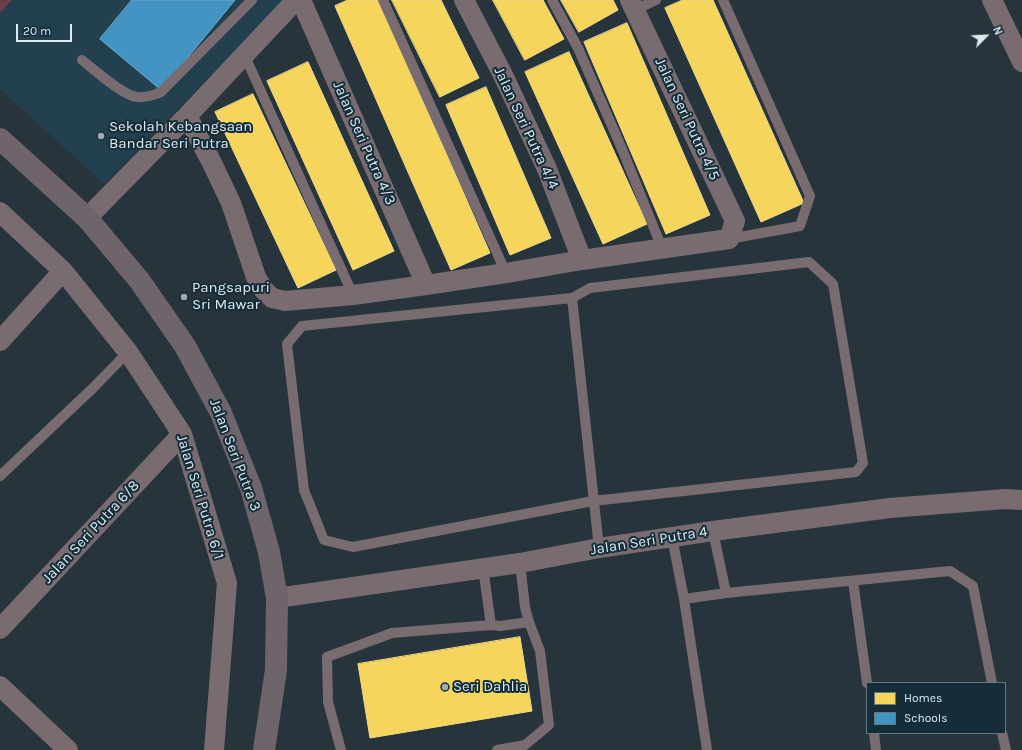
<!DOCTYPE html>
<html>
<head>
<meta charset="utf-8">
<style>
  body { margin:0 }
  #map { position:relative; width:1022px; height:750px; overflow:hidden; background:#28343b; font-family:Karla,sans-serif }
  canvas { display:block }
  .legend { position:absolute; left:866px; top:682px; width:140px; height:52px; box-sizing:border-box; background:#152d38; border:1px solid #657982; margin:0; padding:5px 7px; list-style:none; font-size:12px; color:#dceaf1 }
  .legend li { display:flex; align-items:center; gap:8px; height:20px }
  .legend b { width:20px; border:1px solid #657982 }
  .north { position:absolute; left:966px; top:16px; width:40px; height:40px; -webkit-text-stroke:3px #152d38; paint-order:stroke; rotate:66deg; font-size:11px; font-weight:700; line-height:16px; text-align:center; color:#dceaf1 }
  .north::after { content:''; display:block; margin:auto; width:14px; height:18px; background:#dceaf1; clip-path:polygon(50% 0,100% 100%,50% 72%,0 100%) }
  .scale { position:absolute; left:16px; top:24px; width:56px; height:18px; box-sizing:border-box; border:2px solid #dceaf1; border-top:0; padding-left:5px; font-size:12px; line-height:14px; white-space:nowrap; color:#dceaf1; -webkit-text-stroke:3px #152d38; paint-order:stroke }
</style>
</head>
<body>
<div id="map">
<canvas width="1022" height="750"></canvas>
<ul class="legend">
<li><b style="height:11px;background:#f6d55c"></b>Homes</li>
<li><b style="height:11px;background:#4393c3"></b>Schools</li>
</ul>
<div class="north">N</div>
<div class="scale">20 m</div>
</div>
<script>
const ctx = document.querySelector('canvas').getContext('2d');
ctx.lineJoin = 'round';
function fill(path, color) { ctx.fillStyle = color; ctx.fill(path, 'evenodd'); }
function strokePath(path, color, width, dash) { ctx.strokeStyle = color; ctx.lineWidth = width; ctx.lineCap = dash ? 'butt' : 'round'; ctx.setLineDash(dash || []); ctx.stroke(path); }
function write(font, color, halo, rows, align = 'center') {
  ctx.font = font + ' Karla,sans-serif'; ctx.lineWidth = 4; ctx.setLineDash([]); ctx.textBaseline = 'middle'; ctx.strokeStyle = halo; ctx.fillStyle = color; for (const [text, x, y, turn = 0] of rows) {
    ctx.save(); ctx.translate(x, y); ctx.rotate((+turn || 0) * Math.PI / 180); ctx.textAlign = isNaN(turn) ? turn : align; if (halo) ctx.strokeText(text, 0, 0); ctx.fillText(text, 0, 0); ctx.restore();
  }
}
fill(new Path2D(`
  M0,0H285L104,184L0,89Z`), '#23404e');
fill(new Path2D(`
  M0,0H12L0,13Z`), '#683e4d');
const homes = new Path2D(`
  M348,0H379L490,253L451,270L335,6Z
  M392,0H441L479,78L440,97Z
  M493,0H543L564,39L525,60Z
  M561,0H613L618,10L579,32Z
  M683,0H713L804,203L761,222L665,8Z
  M627,23L710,215L666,234L584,42Z
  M569,52L647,224L603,244L525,72Z
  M308,62L394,251L353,270L267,81Z
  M486,87L551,238L510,255L446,105Z
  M253,94L336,270L298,288L215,112Z
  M520,637L532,711L370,738L358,664Z`);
fill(homes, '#f6d55c');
strokePath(homes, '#eedb89', 1);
const schools = new Path2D(`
  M132,0H235L161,90L100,39Z`);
fill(schools, '#4393c3');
strokePath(schools, '#71add1', 1);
strokePath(new Path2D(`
  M383,0L506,273
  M552,0L578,48L622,149L662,248
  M723,0L810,196L800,226L729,239
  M635,10L656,0
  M244,54L353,295
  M82,60C93,69 124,96 137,97C144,98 155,95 161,92L252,0
  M809,262L833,284L863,463L856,472L593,501L353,547L324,540L304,490L287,344L302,326L572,298L590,288Z
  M572,298L599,548
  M0,476L93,388L128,352
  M713,531L726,593
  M672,537L684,599L707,750
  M483,568L491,625
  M853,581L867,683
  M684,599L726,593L950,571L973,586L992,683
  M874,733L876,750
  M1002,733L1006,750
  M341,750L328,702L327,657L392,633L491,625L500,626L529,622
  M497,750L525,745L549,725L540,651L529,622L525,607L520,563`), '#796c71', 10);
strokePath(new Path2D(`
  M301,0L426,285
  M464,0L503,75L547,169L582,260
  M992,0L1022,62
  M187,116L212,163L231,203L256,277L263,289L272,298L285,301L353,295L426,285L506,273L582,260L729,239L735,221L630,0
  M0,212L63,271L128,352L182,434L227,583L214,750
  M87,218L187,116L296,0
  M0,341L63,271
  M277,598L520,563L599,548L713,531L890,508L1005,499L1022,500
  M0,629L182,434
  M0,686L68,750`), '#796c71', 20);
strokePath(new Path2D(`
  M0,139L87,218L139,280L185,346L221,413L251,488L269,552L277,598L276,670L264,750`), '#6e656c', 22);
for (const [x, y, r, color] of [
  [101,136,4,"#9daab1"],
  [184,297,4,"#9daab1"],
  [445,687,4,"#9daab1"]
]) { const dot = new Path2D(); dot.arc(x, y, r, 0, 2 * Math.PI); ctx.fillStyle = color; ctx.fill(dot); strokePath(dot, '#152d38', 1.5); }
write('15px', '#dceaf1', '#152d38', [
  ["Jalan Seri Putra 4/5",687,119,65],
  ["Jalan Seri Putra 4/4",526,128,65],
  ["Jalan Seri Putra 4/3",364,143,66],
  ["Jalan Seri Putra 3",235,455,69],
  ["Jalan Seri Putra 6/1",200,497,73],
  ["Jalan Seri Putra 6/8",91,532,-47],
  ["Jalan Seri Putra 4",649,541,-9]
]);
write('15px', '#dceaf1', '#152d38', [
  ["Sekolah Kebangsaan",109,127],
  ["Bandar Seri Putra",109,144],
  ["Pangsapuri",192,288],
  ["Sri Mawar",192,305],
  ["Seri Dahlia",453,687]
], 'left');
</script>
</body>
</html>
